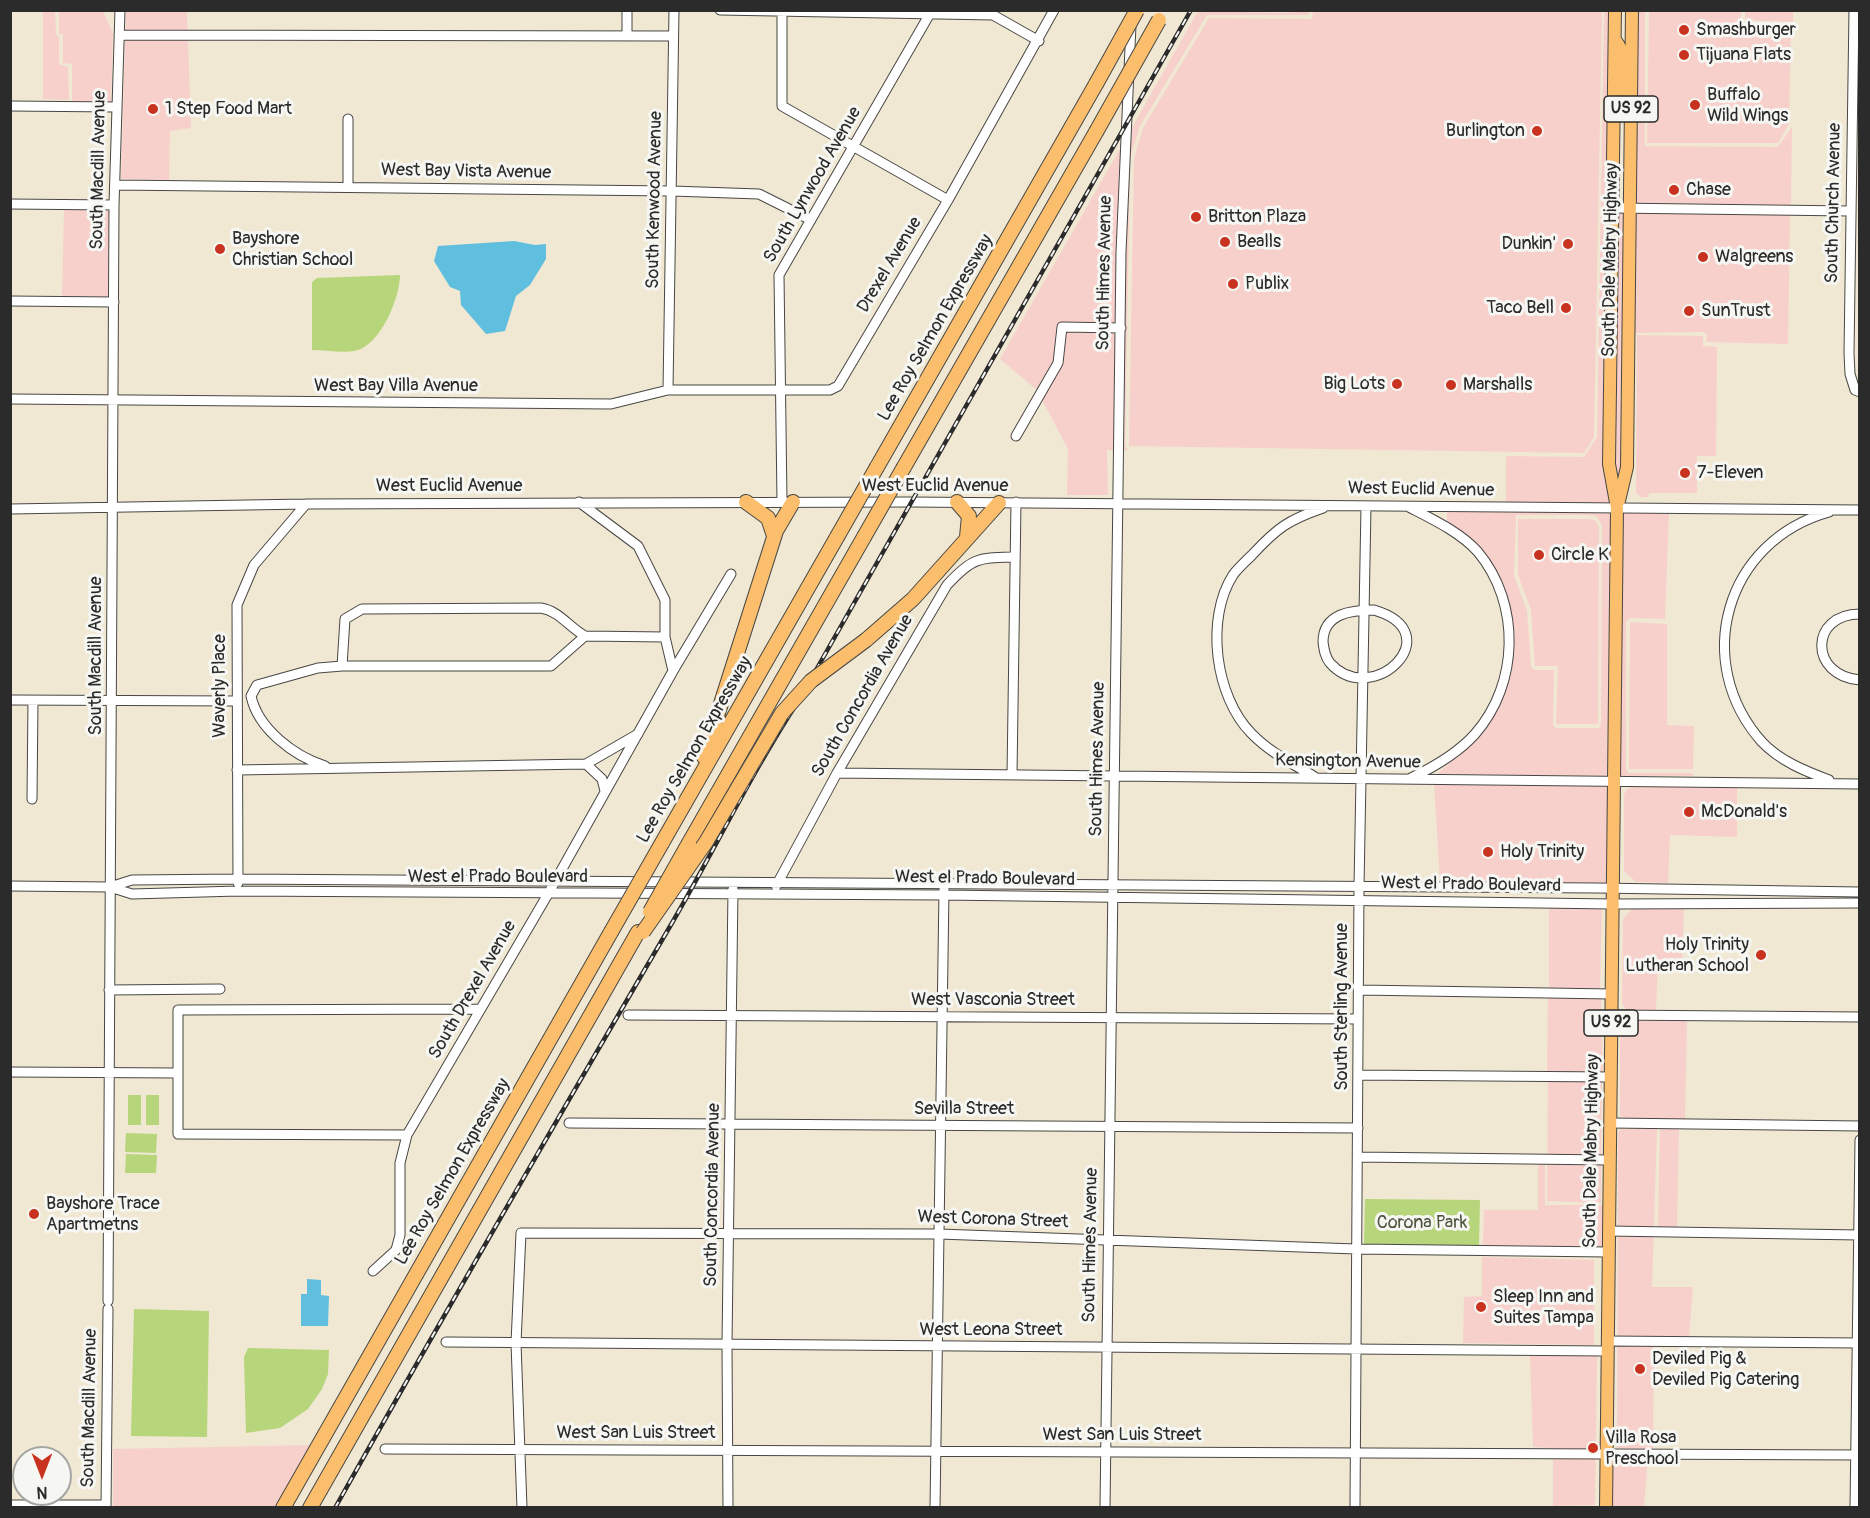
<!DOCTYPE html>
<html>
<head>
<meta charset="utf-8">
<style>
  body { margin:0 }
  #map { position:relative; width:1870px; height:1518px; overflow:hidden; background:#f0e8d3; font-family:Pangolin,sans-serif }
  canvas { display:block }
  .frame { position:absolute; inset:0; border:12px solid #2b2b2b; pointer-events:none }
  .north { position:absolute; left:12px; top:1446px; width:60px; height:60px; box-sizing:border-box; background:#f6f6f2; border:2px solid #a5a5a2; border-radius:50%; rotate:180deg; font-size:16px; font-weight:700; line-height:24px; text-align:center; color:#2b2b2b }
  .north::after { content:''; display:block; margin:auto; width:21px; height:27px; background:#c8321e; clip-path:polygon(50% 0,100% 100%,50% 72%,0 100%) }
</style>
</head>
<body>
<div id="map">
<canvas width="1870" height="1518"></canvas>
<div class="frame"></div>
<div class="north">N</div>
</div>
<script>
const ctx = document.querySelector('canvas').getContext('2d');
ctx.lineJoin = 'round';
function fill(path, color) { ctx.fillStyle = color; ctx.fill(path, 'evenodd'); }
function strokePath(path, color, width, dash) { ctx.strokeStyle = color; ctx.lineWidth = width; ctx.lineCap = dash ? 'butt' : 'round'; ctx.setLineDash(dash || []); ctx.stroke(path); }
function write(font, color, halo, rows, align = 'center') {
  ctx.font = font + ' Pangolin,sans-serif'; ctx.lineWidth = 6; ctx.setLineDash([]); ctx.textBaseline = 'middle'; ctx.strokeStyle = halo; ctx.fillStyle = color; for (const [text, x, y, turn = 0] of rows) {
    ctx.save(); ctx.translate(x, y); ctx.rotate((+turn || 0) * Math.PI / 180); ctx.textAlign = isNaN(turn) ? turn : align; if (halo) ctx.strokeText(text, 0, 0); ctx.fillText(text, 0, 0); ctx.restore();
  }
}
fill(new Path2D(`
  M1313,10L1602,11L1594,437L1584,453L1129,446L1134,158L1143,128L1209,18L1312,19Z
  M43,11H55L56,34L59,38V64L68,67L69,100L43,99Z
  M59,11H103L113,33L111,102L72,101V64L63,63V34H59Z
  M126,11H187L191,128L170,131L169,180L121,179Z
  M1198,11L1284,13L1309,11V15H1207L1140,126L1130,158L1125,446L1128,450H1124L1125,252L1130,131Z
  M1604,11H1611L1612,503L1506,502V456L1584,457L1597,437Z
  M1637,11H1645V146L1778,147L1792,127L1791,205L1634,203Z
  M1649,11H1741V24L1791,25L1789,124L1778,143H1647Z
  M1745,11H1793V22L1745,20Z
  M1121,147L1117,323L1061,322L1057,326L1054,361L1037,390L1000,359Z
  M64,209L110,210V297L62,296Z
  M1617,212L1626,213L1623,466L1618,487L1614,463Z
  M1634,213L1790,215L1788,344L1706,342L1707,335L1703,332L1634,333Z
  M1065,332L1117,333L1115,450H1107L1108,495H1067L1068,449L1042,400Z
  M1637,335L1703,336V346L1717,347L1716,456H1697V493H1649L1648,497H1641L1636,493Z
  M1447,511L1613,513L1611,776L1437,774L1478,738L1498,710L1508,681L1515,632L1498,577L1447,522ZM1516,515H1590L1596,516L1602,525L1601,724L1599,728H1556L1553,725L1554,670H1535L1531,667L1527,611L1514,575Z
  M1622,513H1669L1665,619L1630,618L1626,622V770L1629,773H1693V776H1619Z
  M1518,519H1590L1595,520L1599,527L1598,724H1556L1558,666H1535L1531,610L1518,575Z
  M1630,622L1667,624V725L1694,726L1693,769H1629Z
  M1434,784L1611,785L1609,883L1440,882Z
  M1635,785L1737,786V837L1670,835L1668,883L1636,882L1624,871V795L1626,790Z
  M1549,907H1602L1600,990L1549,989Z
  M1633,908H1684L1682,963L1658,961L1656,1012L1628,1011L1622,1004L1623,919Z
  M1548,997L1601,999L1603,1073L1547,1072Z
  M1635,1018L1687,1021L1685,1119H1627L1620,1116V1028L1622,1021Z
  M1548,1080L1602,1082L1601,1203L1547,1201Z
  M1657,1128L1652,1287H1693L1689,1339H1654L1653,1449L1617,1448L1618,1134L1620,1129Z
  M1660,1128H1679L1677,1228L1658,1227Z
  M1538,1164H1545V1205H1604V1247L1483,1246L1484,1210H1538Z
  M1482,1257L1594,1260V1345L1463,1343L1464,1297L1482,1296Z
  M1530,1356H1597L1595,1505L1553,1506V1448L1533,1447Z
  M311,1445L275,1507H113V1449Z
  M1610,1458H1648L1644,1507L1610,1508Z`), '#f7d0cb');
fill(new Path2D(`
  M400,275C400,298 380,347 354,351C341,353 325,350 312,350V282L317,278Z
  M128,1095H141V1125H128Z
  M146,1095H159V1125H146Z
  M126,1133L157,1134L156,1153L125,1152Z
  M126,1154L157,1155L156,1173H125Z
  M1365,1199L1480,1200L1479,1246L1364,1244Z
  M134,1309L209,1311L207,1437L131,1436Z
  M248,1348L329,1350L328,1374L322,1389L308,1409L280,1428L246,1433L244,1357Z`), '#b7d57b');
fill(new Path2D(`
  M514,241L535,245L546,244V259L530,285L516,296L505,331L486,334L461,305L460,291L450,287L434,261L438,246Z
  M307,1279L321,1280V1295L329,1296L328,1326H301V1294H307Z`), '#60bfde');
const minor = new Path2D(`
  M627,10V36
  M720,10L993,15L1039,41
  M1854,10L1849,353L1850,374L1855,390L1860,392
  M782,12V106L948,200
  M119,35L673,36
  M10,106L116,107
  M348,119V187
  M115,185L672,191L759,194L811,220
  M10,204L114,205
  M1613,208L1850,211
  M10,301L114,302
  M668,390L674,10
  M10,399L611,404L668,390H830L838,386L948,200L1054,10
  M1016,436L1058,363L1062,327L1121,328
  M782,502L779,275L932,10
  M1409,507C1432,519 1460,532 1478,552C1521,604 1519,684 1475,734C1458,753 1434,767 1411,778
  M10,509L306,504L910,502L1860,510
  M1829,512C1725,541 1691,662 1762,742C1780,761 1805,771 1829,780
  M1374,610C1452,633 1372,710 1330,663C1325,657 1324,650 1323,642C1323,613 1352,610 1374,610Z
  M1860,614C1809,614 1809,676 1860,680
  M585,636L665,637
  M342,666L345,619L362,609L541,608C559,611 569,627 585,636
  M673,671L731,574
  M251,696L257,685L318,668L342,666H551L585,636
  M251,696C258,729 294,756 325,766
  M10,700L237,701
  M586,764L602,779L605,791
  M237,770L586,764L638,734
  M837,773L1860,784
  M1012,775L1016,502
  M1315,777C1293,764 1269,752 1251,733C1215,696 1205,619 1233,575C1238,568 1246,561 1252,555C1277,528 1288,520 1323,508
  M32,799L33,701
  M238,883L237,605L254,565L306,504
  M10,886L110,887L132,880L237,879L1597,888L1860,892
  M776,886L837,773L947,585C973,557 978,558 1015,557
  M110,887L132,894L238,891L943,895L1613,904L1860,903
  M109,990L220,989
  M1359,990L1611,994
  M628,1015L1358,1019
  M1611,1015L1860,1017
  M10,1072L178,1073
  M1358,1075L1610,1077
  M569,1123L1358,1128
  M1610,1123L1860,1126
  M407,1135L178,1134V1010L480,1009
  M1358,1157L1609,1160
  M1609,1231L1860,1235
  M373,1271L396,1250L400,1235V1163L407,1135L548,894L673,671L665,637V600L638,546L579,502
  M108,1301L114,205L120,10
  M1607,1341L1860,1343
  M446,1342L1607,1351
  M385,1449L1860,1455
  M10,1505H106
  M106,1508L108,1309
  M522,1508L516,1343L521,1233L939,1234L1356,1249L1608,1252
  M728,1508L727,1344L733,889
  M935,1508L944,889
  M1105,1508L1121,252L1131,25
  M1355,1508L1359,887L1366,506
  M1855,1508L1860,1140`);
const major = new Path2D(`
  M1616,41C1628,56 1622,82 1627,100
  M1619,501L1627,467L1632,10
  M1606,1508L1617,508L1609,464L1615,10`);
const highway = new Path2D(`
  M877,467L1096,84
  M904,467L1096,132
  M746,502L768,518L774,536
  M957,502L969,516L967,537
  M866,640L913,599L999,503
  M704,757L776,531L793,502
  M662,843L837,537
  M689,843L864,537
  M283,1508L611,932
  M310,1508L638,932`);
strokePath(minor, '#494744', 11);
strokePath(major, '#494744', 14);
strokePath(highway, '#494744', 16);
strokePath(minor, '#fff', 9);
strokePath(major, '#fabe6d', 12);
strokePath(highway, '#fabe6d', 14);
const rail = new Path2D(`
  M335,1508C445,1312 558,1118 672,923C715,849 752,772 799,700L1191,10`);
strokePath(rail, '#2b2b2b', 4.5);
strokePath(rail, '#f6f6f2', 2, [7]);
const highwayBridge = new Path2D(`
  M1096,84L1137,10
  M1096,132L1159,20
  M837,537L877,467
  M864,537L904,467
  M650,912L689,843
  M611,932L662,843
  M643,932L706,842L782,713L811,681L866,640`);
strokePath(highwayBridge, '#494744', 16, []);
strokePath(highwayBridge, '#fabe6d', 14);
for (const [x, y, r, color] of [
  [1684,30,6,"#c8321e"],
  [1684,55,6,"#c8321e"],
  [1695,105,6,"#c8321e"],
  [153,109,6,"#c8321e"],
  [1537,131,6,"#c8321e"],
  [1674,190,6,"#c8321e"],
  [1196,217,6,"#c8321e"],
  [1225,242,6,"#c8321e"],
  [1568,244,6,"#c8321e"],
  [220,249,6,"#c8321e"],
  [1703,257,6,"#c8321e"],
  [1233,284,6,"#c8321e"],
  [1566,308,6,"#c8321e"],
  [1689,311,6,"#c8321e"],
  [1397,384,6,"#c8321e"],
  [1451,385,6,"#c8321e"],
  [1685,473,6,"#c8321e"],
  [1539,555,6,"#c8321e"],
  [1689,812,6,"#c8321e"],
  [1488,852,6,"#c8321e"],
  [1761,955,6,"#c8321e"],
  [34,1214,6,"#c8321e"],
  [1481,1307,6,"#c8321e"],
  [1640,1369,6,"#c8321e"],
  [1593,1448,6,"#c8321e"]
]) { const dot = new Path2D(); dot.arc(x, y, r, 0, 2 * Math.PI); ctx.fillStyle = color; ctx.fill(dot); strokePath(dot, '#f6f6f2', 2); }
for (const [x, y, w] of [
  [1631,109,54],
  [1611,1023,54]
]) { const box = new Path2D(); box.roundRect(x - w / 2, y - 13, w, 26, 4.5); ctx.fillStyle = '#f6f6f2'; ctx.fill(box); strokePath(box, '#2b2b2b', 1.5); }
write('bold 16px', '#2b2b2b', null, [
  ["US 92",1631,109],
  ["US 92",1611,1023]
]);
write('18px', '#2b2b2b', '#f6f6f2', [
  ["Smashburger",1696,30],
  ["Tijuana Flats",1696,55],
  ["Buffalo",1707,95],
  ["Wild Wings",1707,116],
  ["1 Step Food Mart",165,109],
  ["Burlington",1525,131,"right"],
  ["Chase",1686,190],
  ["Britton Plaza",1208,217],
  ["Bayshore",232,239],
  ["Christian School",232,260],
  ["Bealls",1237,242],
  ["Dunkin'",1556,244,"right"],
  ["Walgreens",1715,257],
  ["Publix",1245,284],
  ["Taco Bell",1554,308,"right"],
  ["SunTrust",1701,311],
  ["Big Lots",1385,384,"right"],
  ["Marshalls",1463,385],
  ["7-Eleven",1697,473],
  ["Circle K",1551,555],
  ["McDonald's",1701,812],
  ["Holy Trinity",1500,852],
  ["Holy Trinity",1749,945,"right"],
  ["Lutheran School",1749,966,"right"],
  ["Bayshore Trace",46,1204],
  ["Apartmetns",46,1225],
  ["Sleep Inn and",1493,1297],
  ["Suites Tampa",1493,1318],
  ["Deviled Pig &",1652,1359],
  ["Deviled Pig Catering",1652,1380],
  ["Villa Rosa",1605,1438],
  ["Preschool",1605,1459]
], 'left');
write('18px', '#2b2b2b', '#f6f6f2', [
  ["South Macdill Avenue",99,170,-89],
  ["West Bay Vista Avenue",466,172,1],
  ["South Lynwood Avenue",813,185,-60],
  ["South Kenwood Avenue",655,200,-89],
  ["South Church Avenue",1834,203,-89],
  ["South Dale Mabry Highway",1611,260,-89],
  ["Drexel Avenue",890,265,-59],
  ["South Himes Avenue",1105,273,-89],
  ["Lee Roy Selmon Expressway",936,328,-60],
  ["West Bay Villa Avenue",396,386],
  ["West Euclid Avenue",449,486],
  ["West Euclid Avenue",935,486],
  ["West Euclid Avenue",1421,490,1],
  ["South Macdill Avenue",96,656,-90],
  ["Waverly Place",220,686,-90],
  ["South Concordia Avenue",863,696,-60],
  ["Lee Roy Selmon Expressway",695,750,-60],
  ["South Himes Avenue",1098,759,-89],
  ["Kensington Avenue",1348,762,1],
  ["West el Prado Boulevard",498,877],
  ["West el Prado Boulevard",985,879,1],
  ["West el Prado Boulevard",1471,885,1],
  ["South Drexel Avenue",473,990,-60],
  ["West Vasconia Street",993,1000],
  ["South Sterling Avenue",1342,1007,-90],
  ["Sevilla Street",964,1109],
  ["South Dale Mabry Highway",1592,1151,-89],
  ["Lee Roy Selmon Expressway",453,1172,-60],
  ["South Concordia Avenue",713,1195,-89],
  ["West Corona Street",993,1220,2],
  ["South Himes Avenue",1091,1245,-89],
  ["West Leona Street",991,1330],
  ["South Macdill Avenue",90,1408,-89],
  ["West San Luis Street",636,1433],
  ["West San Luis Street",1122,1435]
]);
write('18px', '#4e563f', '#f6f6f2', [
  ["Corona Park",1422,1223]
]);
</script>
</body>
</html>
